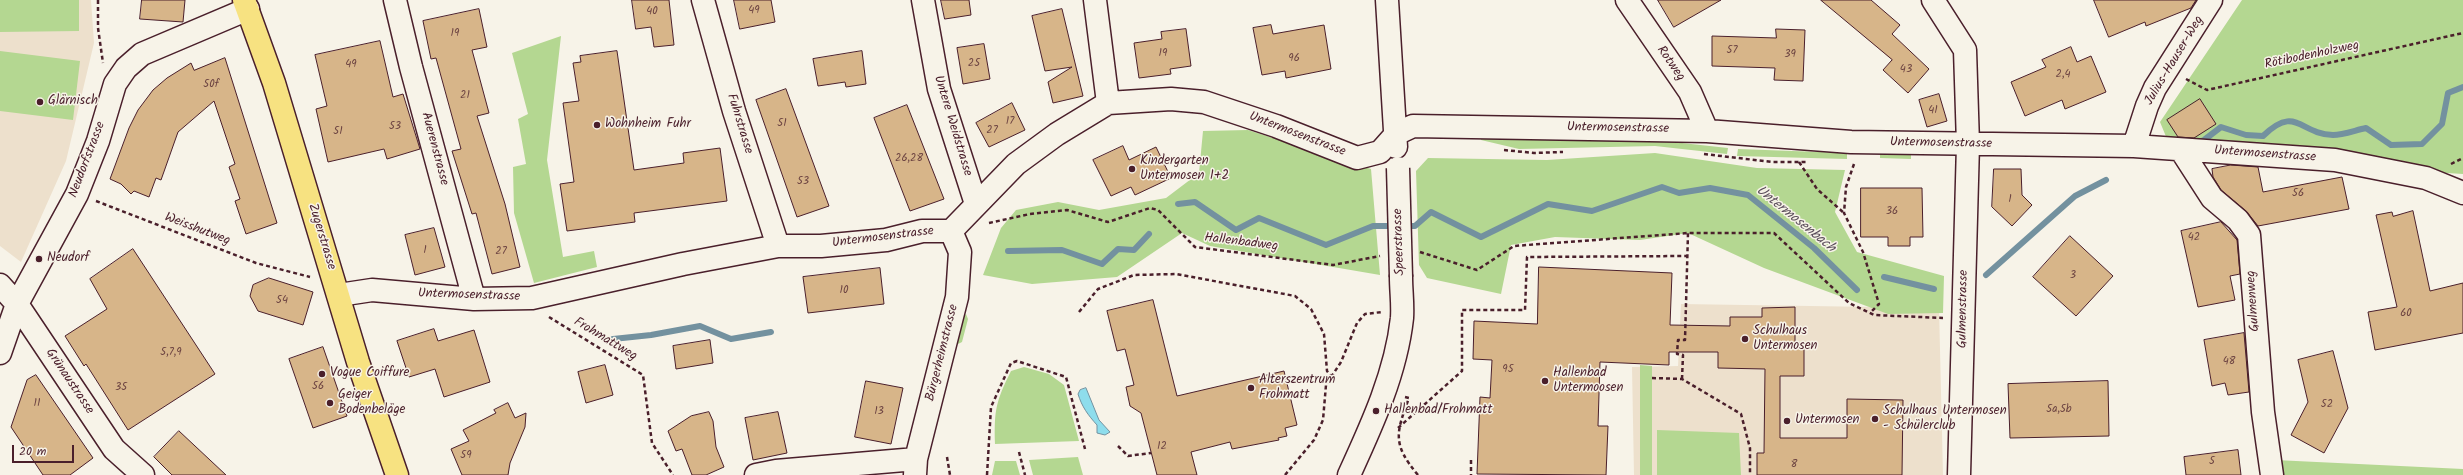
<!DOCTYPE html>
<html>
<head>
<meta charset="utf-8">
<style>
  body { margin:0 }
  #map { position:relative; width:2463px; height:475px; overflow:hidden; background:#f7f3e8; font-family:Kalam,sans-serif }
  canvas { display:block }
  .scale { position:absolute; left:12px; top:445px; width:62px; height:18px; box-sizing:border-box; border:2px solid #4a1f2b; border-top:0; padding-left:5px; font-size:12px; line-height:14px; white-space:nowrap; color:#4a1f2b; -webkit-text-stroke:3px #f7f3e8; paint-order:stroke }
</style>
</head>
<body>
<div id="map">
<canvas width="2463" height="475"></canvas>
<div class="scale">20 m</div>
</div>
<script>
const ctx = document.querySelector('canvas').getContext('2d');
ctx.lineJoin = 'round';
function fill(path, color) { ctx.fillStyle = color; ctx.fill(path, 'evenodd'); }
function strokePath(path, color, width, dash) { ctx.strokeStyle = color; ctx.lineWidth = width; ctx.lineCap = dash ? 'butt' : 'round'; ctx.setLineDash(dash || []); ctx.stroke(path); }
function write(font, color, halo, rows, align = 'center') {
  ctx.font = font + ' Kalam,sans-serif'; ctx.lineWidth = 3; ctx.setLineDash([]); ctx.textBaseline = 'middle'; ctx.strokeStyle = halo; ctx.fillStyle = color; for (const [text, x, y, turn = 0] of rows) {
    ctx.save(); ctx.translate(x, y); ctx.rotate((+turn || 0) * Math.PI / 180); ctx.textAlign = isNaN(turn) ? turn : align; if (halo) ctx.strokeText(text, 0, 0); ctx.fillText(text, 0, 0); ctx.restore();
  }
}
fill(new Path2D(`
  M0,0H91L94,43L66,161L21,262L0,246Z
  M1681,304L1939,308L1943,475H1634L1632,367L1678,366Z`), '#ede0cc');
fill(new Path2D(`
  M0,0H79V31L0,32Z
  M2242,0H2463V174L2174,156L2160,122Z
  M561,36L547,160L563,257L594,251L597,267L534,283L514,213L513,167L526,164L518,119L528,114L512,53Z
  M0,51L80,61L73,120L0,111Z
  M1248,130L1371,169L1380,275L1210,246L1182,233L1117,277L1032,284L983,275L1001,228L1016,210L1058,202L1099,210L1166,198L1199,173L1203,131Z
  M1481,135L1645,139L1728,148L1727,154L1655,146L1519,149L1481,140Z
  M1738,149L1847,153V159L1737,156Z
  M1655,153L1757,168L1845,170L1835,212L1857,252L1944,276L1943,313L1888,314L1764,268L1688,233L1640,240L1555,237L1511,245L1501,294L1427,278L1419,265L1416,171L1428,158L1547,160Z
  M1880,154L1911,155V159L1880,158Z
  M966,314L968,319L962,342L956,345L963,317Z
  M1640,365L1652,366V475H1640Z
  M1024,367L1049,374L1064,385L1079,441L995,444C994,410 996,401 1011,371Z
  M1657,430L1739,433L1741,475H1657Z
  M1078,457L1083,475H1033L1029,460Z
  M2275,460L2463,469V475H2279Z
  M995,461H1016L1020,475H992Z`), '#b4d791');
const water = new Path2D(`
  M1086,388L1099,420L1110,432L1105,435L1097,433V425C1088,415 1082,407 1078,394L1080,390Z`);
fill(water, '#8eddec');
strokePath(water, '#73919f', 1);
strokePath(new Path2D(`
  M2198,142L2204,140L2221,127L2246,135L2263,136C2296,104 2299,134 2333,135C2343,135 2356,130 2366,128L2391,145L2422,144L2442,124L2448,93L2463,87
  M1178,204L1195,202L1236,230L1259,218L1326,245L1373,226H1415L1431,212L1481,237L1548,204L1592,211L1662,187L1679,193L1710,188L1748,195L1814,248L1857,290
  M1008,251L1062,250L1102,264L1118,249L1134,250L1149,234
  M1986,275L2075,196L2106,180
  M1884,277L1934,289
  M613,339L651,335L700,326L731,339L771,332`), '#73919f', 6);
const building = new Path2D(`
  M142,0H185L183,22L140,19Z
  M632,0H669L674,45L654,47L651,27L636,29Z
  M734,0H771L775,22L740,29Z
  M941,0H969L971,15L945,19Z
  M1658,0H1721L1674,27Z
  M1821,0H1871L1900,25L1892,34L1929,69L1908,93L1883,70L1892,60Z
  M2094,0H2196L2191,8L2146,26L2145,22L2109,37Z
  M479,9L487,47L472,50L489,113L477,116L505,204L520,267L492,274L476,213L472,214L452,151L461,149L436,58L431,59L423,21Z
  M1062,9L1083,96L1053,103L1048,82L1072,67L1045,71L1032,16Z
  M1271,25L1273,34L1324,25L1331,69L1286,78L1285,71L1262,75L1253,28Z
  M1186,29L1191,66L1170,69L1171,74L1139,78L1134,43L1162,39L1161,32Z
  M1776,29L1805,30L1803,81L1774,80L1775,68L1712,66V36L1776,38Z
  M380,41L393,97L403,94L420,149L387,159L384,149L328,162L316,109L327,106L315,55Z
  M984,44L990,79L963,84L957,48Z
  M2071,47L2077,62L2091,56L2106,92L2065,109L2062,100L2025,116L2011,82L2046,67L2042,60Z
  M617,51L634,170L684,163L683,153L720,148L727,201L634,213L635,222L567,231L560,184L574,182L563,103L579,101L573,63L581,62L580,56Z
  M862,51L866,84L846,87L845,82L818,86L813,59Z
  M225,58L277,223L246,234L235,201L240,199L229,167L235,164L214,101L178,132L161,180L156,178L149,197L134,191L131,194L121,184L110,179L129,128L138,110L153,90L167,78L191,63L194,70Z
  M786,89L829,206L797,217L756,100Z
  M1939,94L1947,121L1927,127L1919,100Z
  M2200,99L2216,124L2194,138L2178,137L2167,120Z
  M1012,103L1025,130L989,147L976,123Z
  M907,105L944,199L910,211L874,118Z
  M1123,146L1129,160L1156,147L1171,178L1135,195L1131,187L1111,196L1093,160Z
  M2231,165L2258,167L2263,192L2342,177L2349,209L2258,226L2246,211L2221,190L2213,177L2212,169Z
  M1994,169H2021L2022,195L2032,205L2012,226L1992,207Z
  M1861,188H1922L1923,237H1910V246H1888V237H1861Z
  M2413,211L2430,291L2463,283V333L2375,350L2368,312L2397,307L2376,215L2392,212L2393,216Z
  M2221,222L2237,240L2240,274L2230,276L2235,300L2198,307L2181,231Z
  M434,228L445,267L415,275L405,235Z
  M2070,236L2113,276L2076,316L2033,277Z
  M133,249L215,374L128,430L86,364L84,366L65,336L107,309L90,279Z
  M1539,267L1672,273L1670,325L1730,326V317H1762V308L1795,307V343H1804V376H1780V438H1847V399L1903,400L1902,475H1757V453H1764L1765,369L1718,368V352H1669V365L1600,362L1598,426H1608L1606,475L1477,474L1480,397L1490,398L1492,360L1473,359L1474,321L1537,324Z
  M880,268L884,304L808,313L803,277Z
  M269,278L313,292L303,325L258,311L250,296L253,285Z
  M1153,300L1177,396L1284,371L1297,425L1285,428L1287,436L1278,438L1279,440L1232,449L1230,442L1191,452L1197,475H1157L1141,413L1130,406L1126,387L1134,385L1125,349L1117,351L1107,311Z
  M434,329L438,341L474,330L490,382L444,397L435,369L409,377L397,341Z
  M2244,333L2249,392L2228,395L2225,383L2212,386L2204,340Z
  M710,340L713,363L676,369L673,346Z
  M323,347L347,416L313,428L289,359Z
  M2333,351L2348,408L2324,453L2291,435L2308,402L2298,360Z
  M605,365L613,395L586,403L578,372Z
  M36,375L93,458L70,475H43L11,427L27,380Z
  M866,381L903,388L891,444L855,437Z
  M2108,381L2109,436L2010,438L2008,384Z
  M508,403L515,418L526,413L525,427L510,463L508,475H462L451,449L469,441L463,430L496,413L494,410Z
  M709,412L713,421L716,447L724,467L706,475H692L682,449L676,451L668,431L691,416Z
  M778,412L787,453L753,460L745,418Z
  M179,431L226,475H172L154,457Z
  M2238,450L2241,475H2186L2184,457Z`);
fill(building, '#d7b589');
strokePath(building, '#4a1f2b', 1);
const minor = new Path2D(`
  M395,0L411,67L474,299
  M703,0L734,111L778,246
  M923,0L939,89L976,204
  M1095,0L1108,103
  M1387,0L1396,147
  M1627,0L1690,92L1707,131
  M1933,0L1965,50L1968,144L1959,475
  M2134,146L2147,106L2155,88L2211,0
  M2181,150L2212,198L2238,220L2249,235L2263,412L2272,475
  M0,285L17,304L114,449L143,475
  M339,295L372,290L474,299L532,298L683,264L778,246H821L886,240L922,231H951L1016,164L1057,134L1108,103L1171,99L1204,102L1276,126L1357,158L1380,152L1396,134L1413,126L1707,131L1851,142L2134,146L2335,160L2426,178L2463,193
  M0,353L17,304L77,194L98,141L115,84L126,68L142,54L248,9
  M756,475L776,471L916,459
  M915,475L916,459L957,297L960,252L951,231
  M1349,475C1372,425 1396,373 1402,318C1403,304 1401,291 1401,277`);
const major = new Path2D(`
  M244,0L274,83L358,362L397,475`);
strokePath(minor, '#4a1f2b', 25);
strokePath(major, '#4a1f2b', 25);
strokePath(new Path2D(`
  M98,0V28L103,63
  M2186,79L2207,90L2463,33
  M1504,150L1534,153L1563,152
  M1704,154L1772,162H1806
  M1799,162L1817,189L1844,213
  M1854,164L1846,187L1844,213L1863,252L1879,304L1870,313
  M2451,164L2463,158
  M96,201L256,263L310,277
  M989,223L1030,214L1067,210L1108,222L1150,208L1158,210L1195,247L1333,265L1380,256
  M1420,252L1477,270L1514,246L1688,233H1774L1849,303L1874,315L1943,318
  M1079,312L1098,289L1134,275L1176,274L1295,296L1311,309L1324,334L1327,371L1331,376
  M549,317L643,375L652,443L673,475
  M1652,378L1682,379L1741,414L1750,448V475
  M1682,379L1683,355L1677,354L1678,340H1685L1688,233
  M1405,397L1409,398C1396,433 1392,444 1418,475
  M1398,428L1462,371V310H1525L1527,257L1687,256
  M1118,446L1128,456L1151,453
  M1019,452L1025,475
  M947,457L950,475
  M1471,460V475
  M987,475L991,407L1011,363L1017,361L1066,377L1085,449
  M1285,475L1314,440L1323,420L1326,385L1341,362L1357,323L1365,314L1382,312`), '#4a1f2b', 2.5, [4, 3]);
strokePath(minor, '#f7f3e8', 22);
strokePath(major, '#f7e281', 22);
const minorBridge = new Path2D(`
  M1398,168L1401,277`);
strokePath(minorBridge, '#4a1f2b', 25, []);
strokePath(minorBridge, '#f7f3e8', 22);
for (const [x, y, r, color] of [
  [40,102,4,"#4a1f2b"],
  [597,125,4,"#4a1f2b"],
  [1132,169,4,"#4a1f2b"],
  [39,259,4,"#4a1f2b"],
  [1745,339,4,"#4a1f2b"],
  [322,374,4,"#4a1f2b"],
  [1545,381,4,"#4a1f2b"],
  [1251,388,4,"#4a1f2b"],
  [330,403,4,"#4a1f2b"],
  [1376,411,4,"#4a1f2b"],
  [1875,419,4,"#4a1f2b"],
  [1787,421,4,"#4a1f2b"]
]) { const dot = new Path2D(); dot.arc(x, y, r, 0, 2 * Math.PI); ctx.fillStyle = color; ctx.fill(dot); strokePath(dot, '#f7f3e8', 1.5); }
write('11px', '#6d4442', null, [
  ["49",754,11],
  ["40",652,12],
  ["19",455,34],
  ["57",1732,51],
  ["19",1163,54],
  ["39",1790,55],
  ["96",1294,59],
  ["25",974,64],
  ["49",351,65],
  ["43",1906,70],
  ["2,4",2063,75],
  ["50f",211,85],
  ["21",465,96],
  ["41",1933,111],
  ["17",1010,122],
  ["51",782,124],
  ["53",395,127],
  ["27",992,131],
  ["51",338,132],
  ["26,28",909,159],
  ["53",803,182],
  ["56",2298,194],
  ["1",2010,200],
  ["36",1892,212],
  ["42",2194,238],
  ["1",425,251],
  ["27",501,252],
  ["3",2073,276],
  ["10",844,291],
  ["54",282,301],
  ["60",2406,314],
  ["5,7,9",171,353],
  ["48",2229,362],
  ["95",1508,370],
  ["56",318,387],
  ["35",121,388],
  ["11",37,404],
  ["52",2327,405],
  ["5a,5b",2059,410],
  ["13",879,412],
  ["12",1162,447],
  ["59",466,456],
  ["5",2212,462],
  ["8",1794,465]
]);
write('13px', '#4a1f2b', '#f7f3e8', [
  ["Rötibodenholzweg",2312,56,-12],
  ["Julius-Hauser-Weg",2175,61,-59],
  ["Rotweg",1670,64,55],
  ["Fuhrstrasse",739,124,73],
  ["Untere Weidstrasse",952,126,73],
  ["Untermosenstrasse",1618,129,1],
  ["Untermosenstrasse",1297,135,21],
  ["Untermosenstrasse",1941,144,1],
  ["Auerenstrasse",434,149,75],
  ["Untermosenstrasse",2265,155,4],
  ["Neudorfstrasse",88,160,-69],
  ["Weisshutweg",197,230,21],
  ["Zugerstrasse",321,237,73],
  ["Untermosenstrasse",883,238,-7],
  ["Speerstrasse",1400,242,-92],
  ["Hallenbadweg",1241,243,7],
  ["Untermosenstrasse",469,296,2],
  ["Gulmenweg",2254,301,-94],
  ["Gulmenstrasse",1964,309,-89],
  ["Frohmattweg",605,340,31],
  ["Bürgerheimstrasse",943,353,-76],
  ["Grünaustrasse",69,382,56]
]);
write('13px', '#4a1f2b', '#f7f3e8', [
  ["Glärnisch",48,102],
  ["Wohnheim Fuhr",605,125],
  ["Kindergarten",1140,162],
  ["Untermosen 1+2",1140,177],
  ["Neudorf",47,259],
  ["Schulhaus",1753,332],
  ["Untermosen",1753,347],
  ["Vogue Coiffure",330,374],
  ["Hallenbad",1553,374],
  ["Untermoosen",1553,389],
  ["Alterszentrum",1259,381],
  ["Frohmatt",1259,396],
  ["Geiger",338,396],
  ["Bodenbeläge",338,411],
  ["Hallenbad/Frohmatt",1384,411],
  ["Schulhaus Untermosen",1883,412],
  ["- Schülerclub",1883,427],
  ["Untermosen",1795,421]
], 'left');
write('italic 14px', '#5b4e5b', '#f7f3e8', [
  ["Untermosenbach",1795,220,39]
]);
</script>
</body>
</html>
